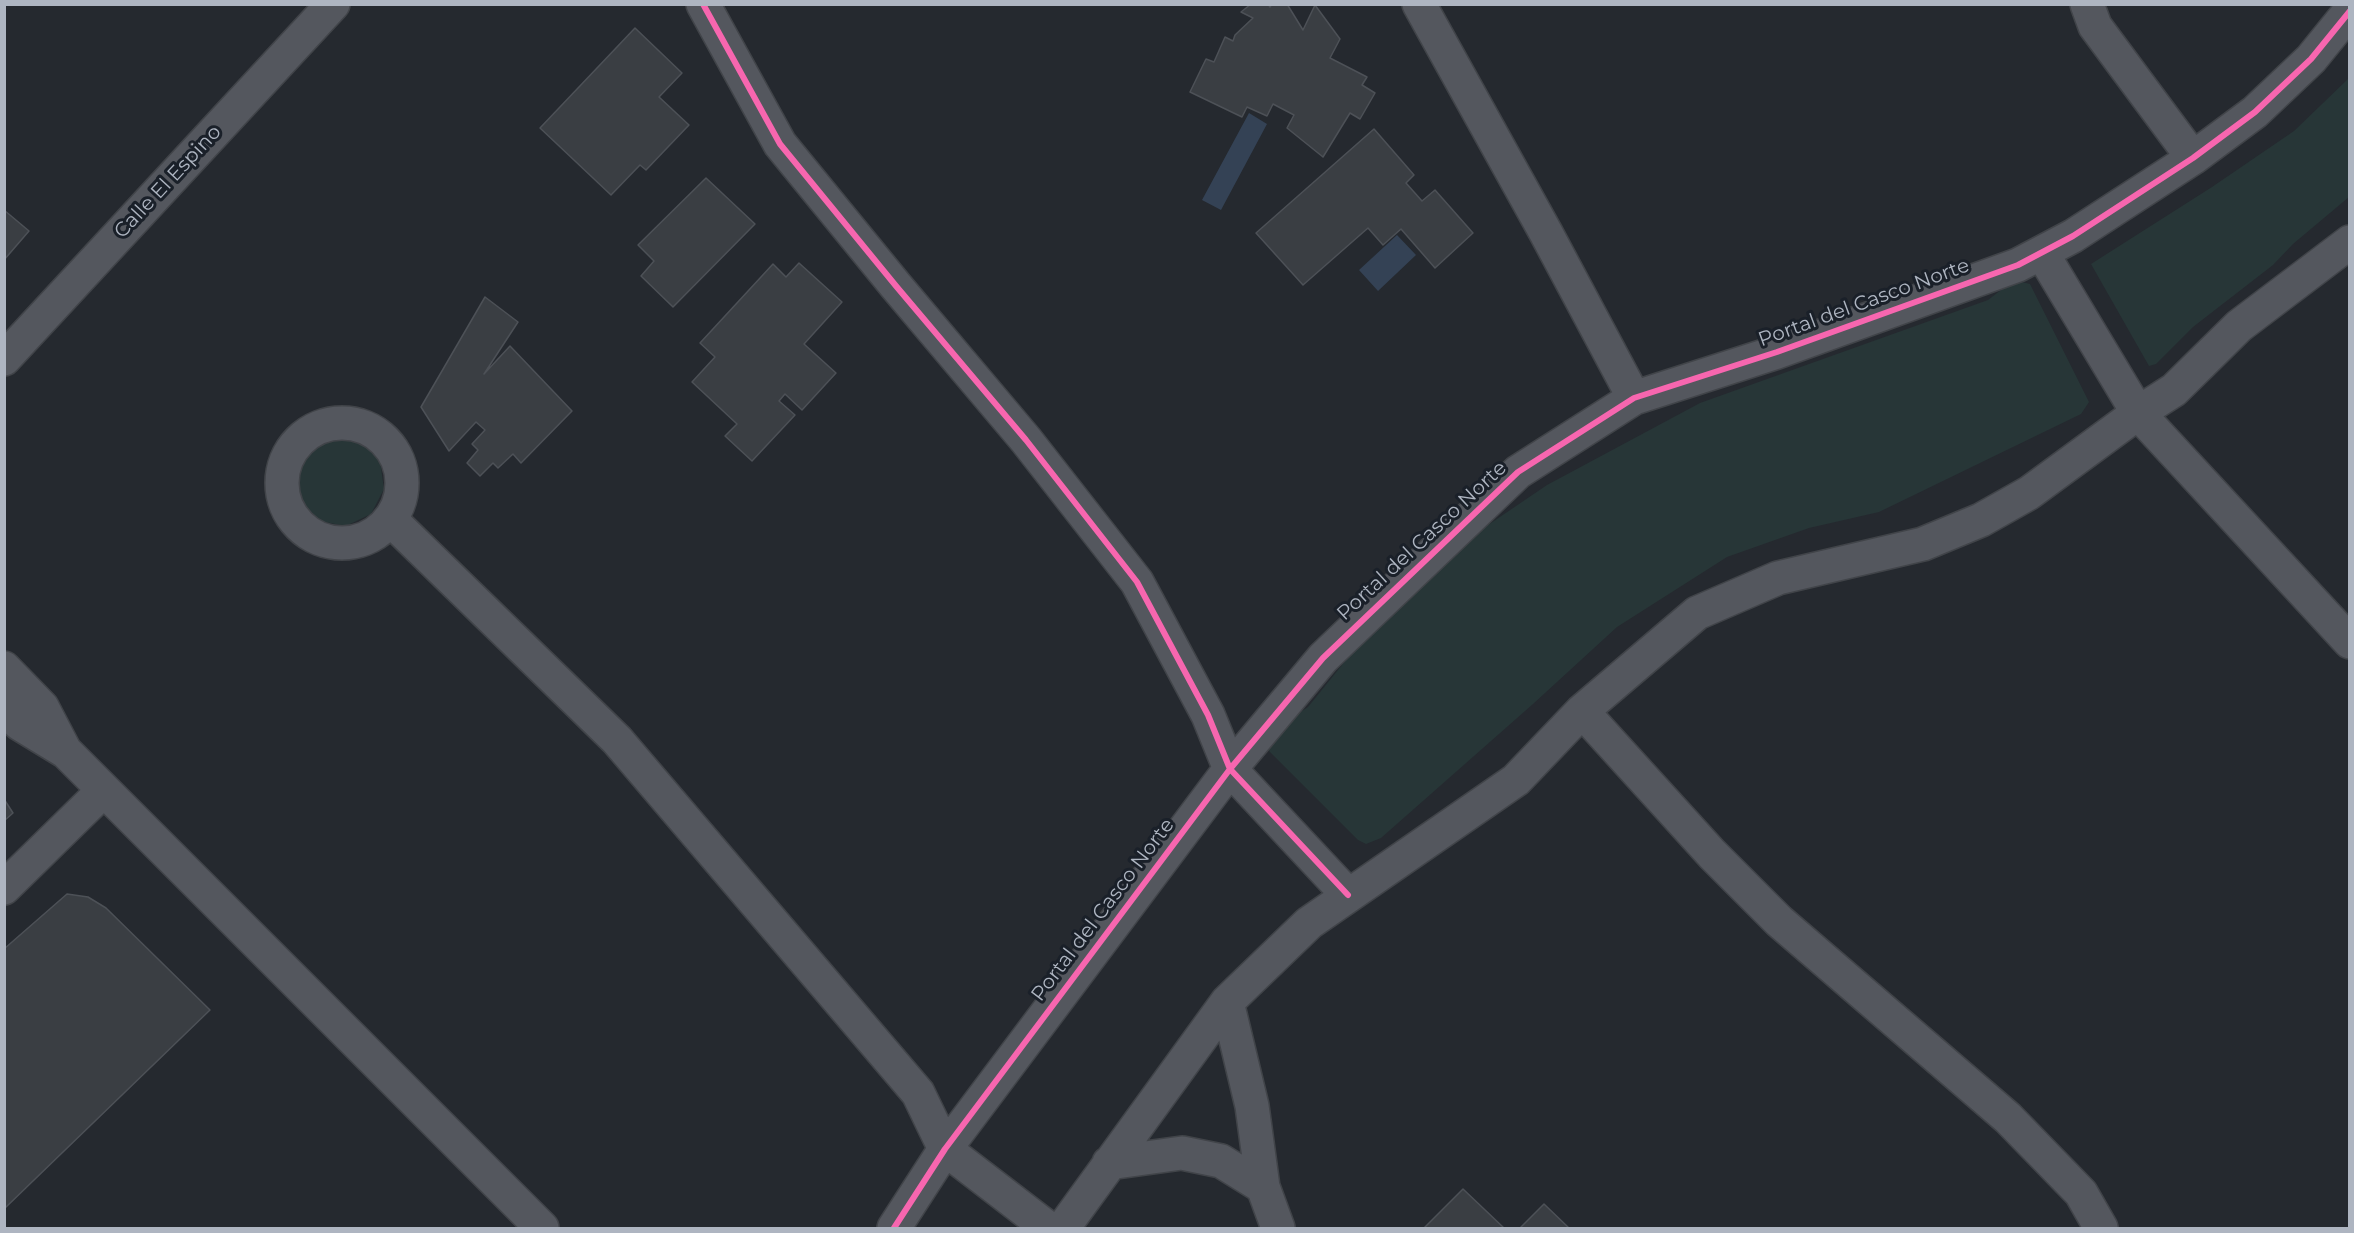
<!DOCTYPE html>
<html>
<head>
<meta charset="utf-8">
<style>
  body { margin:0 }
  #map { position:relative; width:2354px; height:1233px; overflow:hidden; background:#25292f; font-family:Montserrat,sans-serif }
  canvas { display:block }
  .frame { position:absolute; inset:0; border:6px solid #aeb5c1; pointer-events:none }
</style>
</head>
<body>
<div id="map">
<canvas width="2354" height="1233"></canvas>
<div class="frame"></div>
</div>
<script>
const ctx = document.querySelector('canvas').getContext('2d');
ctx.lineJoin = 'round';
function fill(path, color) { ctx.fillStyle = color; ctx.fill(path, 'evenodd'); }
function strokePath(path, color, width, dash) { ctx.strokeStyle = color; ctx.lineWidth = width; ctx.lineCap = dash ? 'butt' : 'round'; ctx.setLineDash(dash || []); ctx.stroke(path); }
function write(font, color, halo, rows, align = 'center') {
  ctx.font = font + ' Montserrat,sans-serif'; ctx.lineWidth = 6; ctx.setLineDash([]); ctx.textBaseline = 'middle'; ctx.strokeStyle = halo; ctx.fillStyle = color; for (const [text, x, y, turn = 0] of rows) {
    ctx.save(); ctx.translate(x, y); ctx.rotate((+turn || 0) * Math.PI / 180); ctx.textAlign = isNaN(turn) ? turn : align; if (halo) ctx.strokeText(text, 0, 0); ctx.fillText(text, 0, 0); ctx.restore();
  }
}
fill(new Path2D(`
  M2349,78V197L2293,244L2273,265L2193,327L2156,364L2149,366L2091,264L2212,187L2294,131Z
  M2014,280L2030,284L2089,402L2081,414L1879,512L1809,528L1727,557L1617,627L1533,704L1381,838L1366,844L1358,840L1269,751L1274,735L1284,723L1308,707L1359,644L1463,542L1547,485L1700,403L1988,300Z
  M333,436L361,441L380,461L384,489L371,514L346,526L319,521L300,501L295,474L308,449Z`), '#273637');
fill(new Path2D(`
  M1249,113L1267,124L1221,210L1202,200Z
  M1397,235L1416,255L1378,291L1359,270Z`), '#344255');
const building = new Path2D(`
  M1251,4H1268L1270,7L1272,4H1287L1303,30L1315,5L1340,39L1330,58L1367,77L1362,85L1375,93L1360,119L1350,113L1323,157L1287,128L1294,115L1273,104L1267,116L1247,107L1242,117L1190,92L1206,59L1214,62L1225,37L1233,41L1235,35L1253,18L1241,12Z
  M635,28L682,73L659,97L689,125L646,170L640,165L611,195L540,128Z
  M1374,129L1414,175L1406,183L1422,201L1435,190L1473,233L1435,268L1401,229L1383,245L1368,228L1303,285L1256,233Z
  M706,178L755,224L673,307L641,276L654,261L638,245Z
  M4,210L29,231L4,260Z
  M799,263L842,302L804,344L836,373L802,410L785,394L779,401L795,415L752,461L725,436L737,424L692,382L715,357L700,343L773,264L786,277Z
  M485,297L518,322L484,374L510,346L572,411L521,463L513,454L498,468L493,463L480,476L467,463L478,450L472,444L485,430L476,422L449,451L421,407Z
  M4,799L13,813L4,821Z
  M67,894L88,897L106,908L210,1010L4,1209V949Z
  M1463,1189L1504,1228H1424Z
  M1544,1204L1569,1228H1520Z`);
fill(building, '#3a3e43');
strokePath(building, '#4d5157', 1.5);
const minor = new Path2D(`
  M703,4L780,144L896,286L1026,440L1137,582L1208,715L1230,769L1348,895
  M1419,4L1546,233L1634,398
  M2087,4L2095,26L2193,158
  M2042,253L2138,413L2350,642
  M4,359L333,4
  M282 483a60 60 0 1 1 120 0a60 60 0 1 1-120 0Z
  M390,519L617,740L918,1093L945,1149L1048,1228
  M4,668L42,707L65,751
  M4,709L20,724L66,752L542,1228
  M1582,711L1712,854L1779,921L2008,1118L2081,1193L2101,1228
  M4,888L104,790
  M1227,1002L1252,1106L1263,1187L1278,1228
  M1109,1163L1182,1153L1221,1161L1263,1187
  M894,1228L945,1149L1230,769L1323,658L1518,472L1634,398L1777,352L2018,265L2073,236L2193,158L2255,112L2311,59L2350,11
  M1063,1228L1227,1002L1309,923L1516,780L1582,711L1697,613L1778,578L1923,544L1981,520L2029,493L2138,413L2174,390L2239,326L2350,242`);
strokePath(minor, '#414449', 36);
strokePath(minor, '#54575e', 33);
strokePath(new Path2D(`
  M703,4L780,144L896,286L1026,440L1137,582L1208,715L1230,769L1348,895
  M894,1228L945,1149L1230,769L1323,658L1518,472L1634,398L1777,352L2018,265L2073,236L2193,158L2255,112L2311,59L2350,11`), '#f766af', 6);
write('20px', '#aeb5c1', '#1a2029', [
  ["Calle El Espino",168,182,-47],
  ["Portal del Casco Norte",1864,303,-20],
  ["Portal del Casco Norte",1422,541,-43],
  ["Portal del Casco Norte",1103,910,-53]
]);
</script>
</body>
</html>
